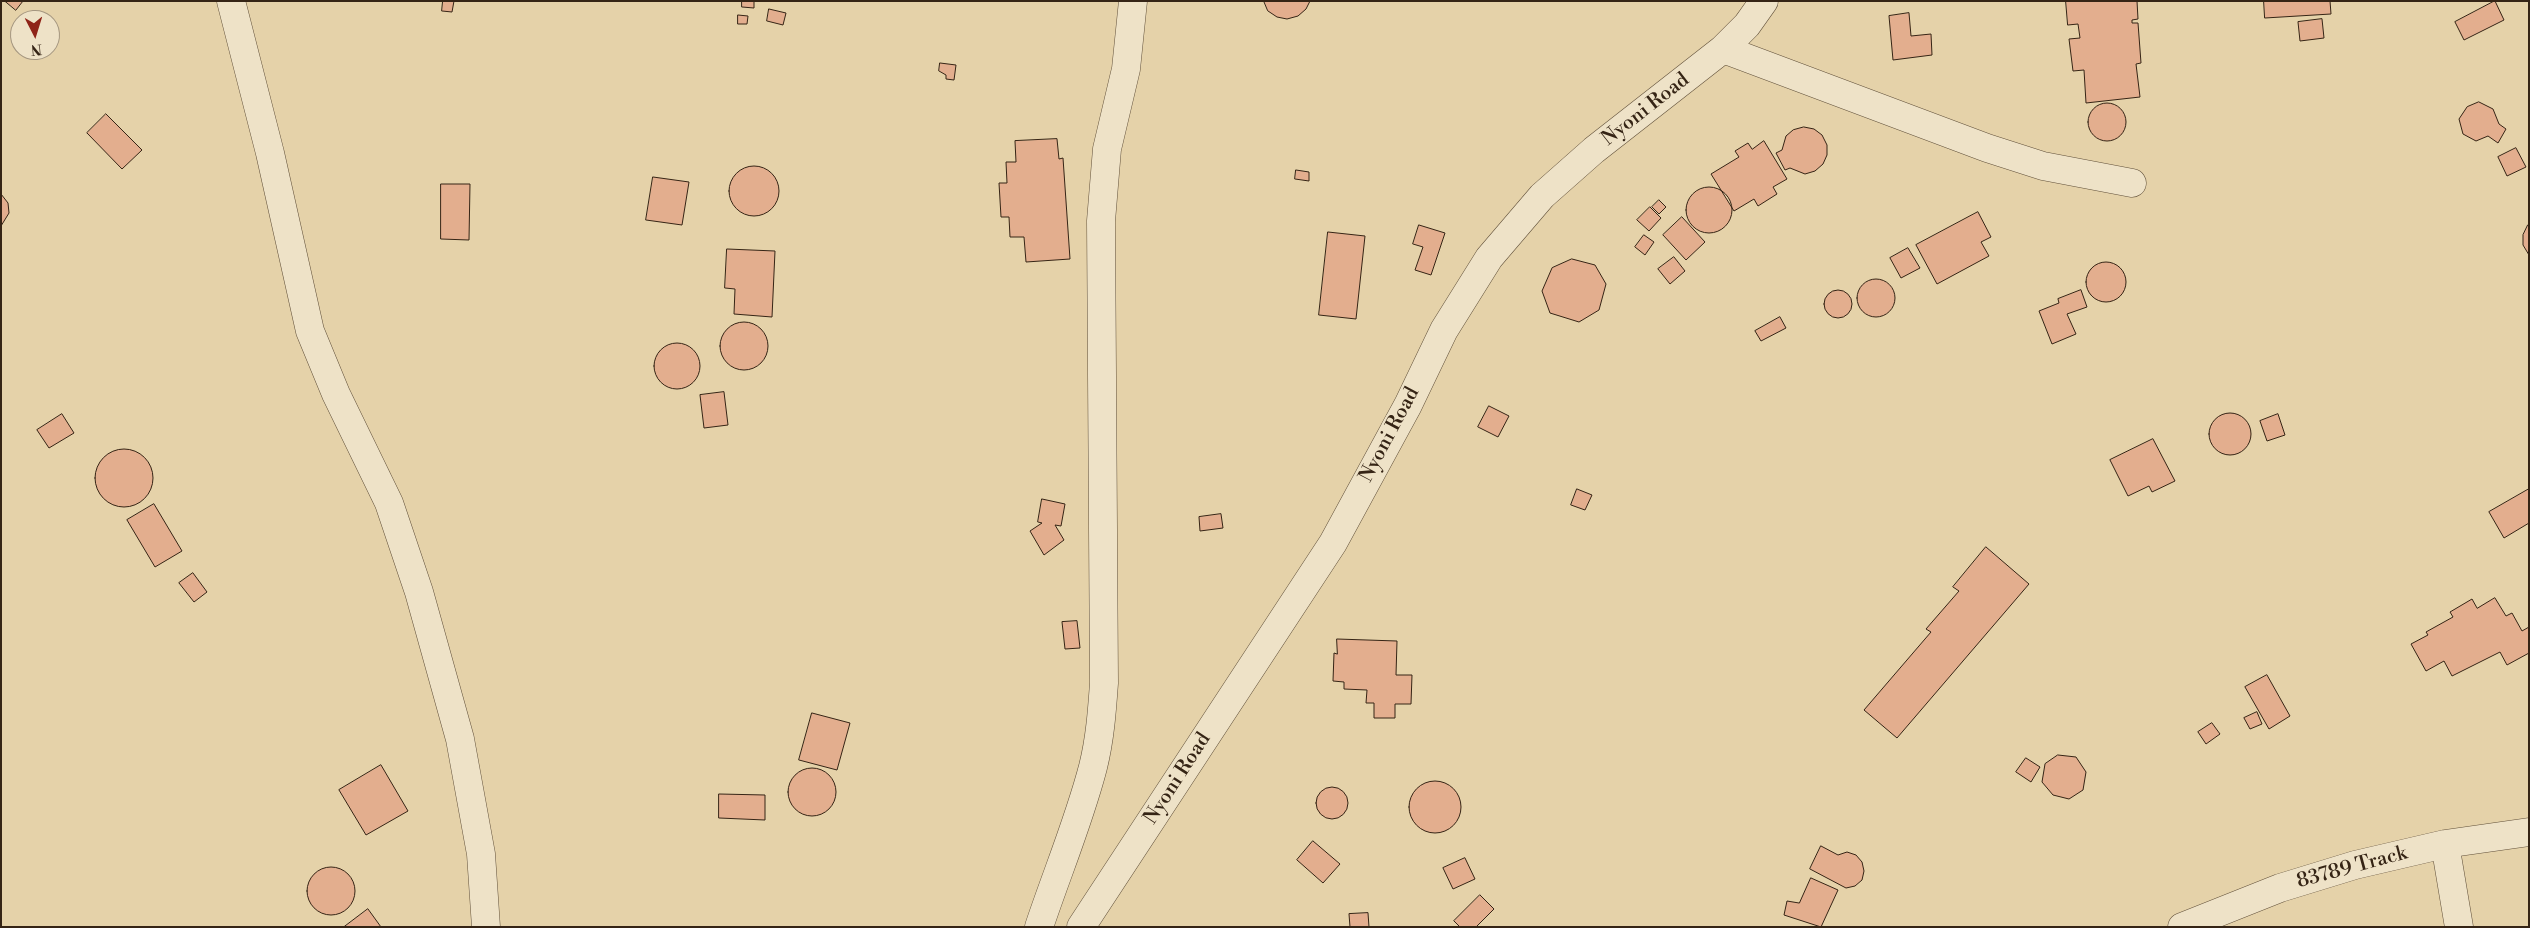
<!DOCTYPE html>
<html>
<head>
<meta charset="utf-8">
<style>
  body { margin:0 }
  #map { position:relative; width:2530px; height:928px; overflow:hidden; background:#e5d2a9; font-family:"Libre Bodoni",serif }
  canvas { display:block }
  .frame { position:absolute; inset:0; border:2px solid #352415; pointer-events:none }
  .north { position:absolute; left:10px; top:10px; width:50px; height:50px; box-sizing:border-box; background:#eee2c7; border:1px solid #a49680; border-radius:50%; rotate:175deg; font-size:14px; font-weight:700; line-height:20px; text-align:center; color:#352415 }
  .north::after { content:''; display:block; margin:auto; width:18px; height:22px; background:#8f2418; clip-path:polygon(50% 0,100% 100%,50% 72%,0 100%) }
</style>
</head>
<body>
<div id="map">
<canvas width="2530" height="928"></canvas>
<div class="frame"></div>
<div class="north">N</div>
</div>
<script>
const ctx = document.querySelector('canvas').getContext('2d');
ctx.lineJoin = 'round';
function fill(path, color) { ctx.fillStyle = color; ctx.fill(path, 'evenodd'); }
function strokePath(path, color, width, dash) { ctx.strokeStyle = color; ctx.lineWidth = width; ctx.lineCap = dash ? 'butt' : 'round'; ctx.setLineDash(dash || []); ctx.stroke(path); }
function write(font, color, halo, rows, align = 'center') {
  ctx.font = font + ' "Libre Bodoni",serif'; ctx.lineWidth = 4; ctx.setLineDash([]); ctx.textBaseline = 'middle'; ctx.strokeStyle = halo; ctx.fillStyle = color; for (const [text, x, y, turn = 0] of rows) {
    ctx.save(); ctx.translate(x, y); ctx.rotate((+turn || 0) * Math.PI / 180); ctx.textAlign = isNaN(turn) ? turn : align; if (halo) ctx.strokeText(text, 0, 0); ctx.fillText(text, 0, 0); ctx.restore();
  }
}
const building = new Path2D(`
  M5,1H23L16,10Z
  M443,1H454L452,12L442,11Z
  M742,1H754V8L742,7Z
  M1264,1H1310L1306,9L1298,16L1287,19L1277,17L1268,11Z
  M2066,1H2137L2138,19L2132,20V23H2138L2141,63L2136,64L2140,97L2086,103L2084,70L2073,71L2069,39L2080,38L2078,24L2068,25Z
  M2264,1H2330L2331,14L2265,18Z
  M2495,1L2504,20L2464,40L2455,22Z
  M769,9L786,13L783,25L767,21Z
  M1909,13L1911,36L1931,34L1932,55L1893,60L1889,16Z
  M738,15L748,16L747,24H738Z
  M2322,19L2324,38L2300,41L2298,22Z
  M940,63L956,65L954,80L946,79V75L939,71Z
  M2479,102L2493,109L2499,124L2506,129L2498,143L2488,136L2476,141L2463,134L2459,119L2467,107Z
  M2088 122a19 19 0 1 1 38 0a19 19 0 1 1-38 0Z
  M106,114L142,150L122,169L87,133Z
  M1804,127L1814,129L1822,135L1827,145V155L1823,164L1815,171L1805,174L1790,168L1785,170L1776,153L1782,150L1786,136L1793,130Z
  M1057,139L1059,159L1063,158L1070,259L1026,262L1024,237H1010L1009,217H1001L999,183H1007L1006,162H1016L1015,141Z
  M1764,141L1787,179L1773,187L1777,194L1758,206L1754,199L1734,211L1711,174L1739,157L1735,151L1748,143L1752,149Z
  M2516,148L2526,167L2507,176L2498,157Z
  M729 191a25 25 0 1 1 50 0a25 25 0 1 1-50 0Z
  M1296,170L1309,172V181L1295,179Z
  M653,177L689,182L682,225L646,220Z
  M441,184H470L469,240L441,239Z
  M1686 210a23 23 0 1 1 46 0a23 23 0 1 1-46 0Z
  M1,194L8,203L9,213L1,226Z
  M1659,200L1666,207L1659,214L1652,207Z
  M1650,207L1661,218L1649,231L1637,220Z
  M1978,212L1991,237L1981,242L1989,256L1937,284L1916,245Z
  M1682,217L1705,242L1686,260L1663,235Z
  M1419,225L1445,233L1431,275L1415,270L1423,247L1413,244Z
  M2528,225H2529V255L2523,245V235Z
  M1328,232L1365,236L1356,319L1319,315Z
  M1644,235L1654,242L1645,255L1635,247Z
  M1908,248L1920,268L1901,278L1890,258Z
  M727,249L775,251L772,317L734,314L735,289L725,288Z
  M1674,257L1685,271L1670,284L1658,269Z
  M1572,259L1595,265L1606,284L1599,310L1579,322L1550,313L1542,291L1552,268Z
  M2086 282a20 20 0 1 1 40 0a20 20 0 1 1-40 0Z
  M1857 298a19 19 0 1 1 38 0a19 19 0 1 1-38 0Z
  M2081,290L2087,307L2067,314L2076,334L2052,344L2039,311L2059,303L2058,299Z
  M1824 304a14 14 0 1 1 28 0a14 14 0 1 1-28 0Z
  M1780,317L1786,328L1761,341L1755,331Z
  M720 346a24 24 0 1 1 48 0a24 24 0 1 1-48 0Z
  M654 366a23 23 0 1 1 46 0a23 23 0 1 1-46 0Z
  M724,392L728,425L704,428L700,395Z
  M1489,406L1509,416L1498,437L1478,427Z
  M2209 434a21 21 0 1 1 42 0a21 21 0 1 1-42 0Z
  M62,414L74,433L49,448L37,430Z
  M2278,414L2285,435L2267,441L2260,421Z
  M2153,439L2175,481L2152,492L2149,486L2128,496L2110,460Z
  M95 478a29 29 0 1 1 58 0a29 29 0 1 1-58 0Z
  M1577,489L1592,495L1585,510L1571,505Z
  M2529,489V523L2504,538L2489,512Z
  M1042,499L1065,504L1061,526L1055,525L1064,540L1044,555L1030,531L1042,523L1038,522Z
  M154,504L182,551L155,567L127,520Z
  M1221,514L1223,528L1200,531L1199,517Z
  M1986,547L2029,584L1897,738L1864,710L1931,632L1926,629L1959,591L1953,587Z
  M193,573L207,592L194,602L179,583Z
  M2495,598L2506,616L2512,613L2522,631L2529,627V653L2507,665L2500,652L2452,676L2444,661L2426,671L2411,644L2428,635L2426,632L2453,617L2450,612L2472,599L2477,608Z
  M1077,621L1080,648L1065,649L1062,622Z
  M1337,639L1397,641L1396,675H1412L1411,704H1395V718H1374V703H1366L1367,690L1344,689V682L1333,681L1334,653L1337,654Z
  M2267,675L2290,716L2269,729L2245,687Z
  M2257,712L2262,724L2250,729L2244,718Z
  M812,713L850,723L837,770L799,760Z
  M2212,723L2220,734L2206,744L2198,732Z
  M2058,755L2076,757L2086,772L2083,790L2069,799L2053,795L2042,782L2045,764Z
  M2026,758L2040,767L2031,782L2016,772Z
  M381,765L408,811L366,835L339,790Z
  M788 792a24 24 0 1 1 48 0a24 24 0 1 1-48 0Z
  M1409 807a26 26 0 1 1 52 0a26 26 0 1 1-52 0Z
  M1316 803a16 16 0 1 1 32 0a16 16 0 1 1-32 0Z
  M719,794L765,795V820L719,818Z
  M1313,841L1340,864L1323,883L1297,860Z
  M1821,846L1838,855L1847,852L1856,855L1862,862L1864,871L1862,880L1855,886L1846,888L1810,869Z
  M1465,858L1475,879L1453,889L1443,868Z
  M307 891a24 24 0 1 1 48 0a24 24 0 1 1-48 0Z
  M1811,878L1838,890L1821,927L1784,915L1787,901L1799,903Z
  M1480,895L1494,909L1476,927H1460L1454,921Z
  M368,909L381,927H344Z
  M1368,913L1369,927H1350L1349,914Z`);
fill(building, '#e3ae8e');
strokePath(building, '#352415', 1);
const minor = new Path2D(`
  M231,1L270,153L310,331L336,394L389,503L419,592L460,739L481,854L486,927
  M1723,49L1987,148L2043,166L2132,183
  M2445,844L2459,927
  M1039,927C1057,873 1079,821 1093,767C1100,739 1102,711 1104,683L1101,221L1107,149L1126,69L1133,1
  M1081,927L1333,543L1408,405L1444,330L1489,258L1542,196L1594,150L1723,49L1747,25L1764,1
  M2182,927L2280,888L2355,865L2445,844L2529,832`);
strokePath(minor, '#61503a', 29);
strokePath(minor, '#eee2c7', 28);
write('20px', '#352415', '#eee2c7', [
  ["Nyoni Road",1646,110,-38],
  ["Nyoni Road",1390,435,-62],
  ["Nyoni Road",1178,779,-57],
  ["83789 Track",2352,868,-15]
]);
</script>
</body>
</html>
